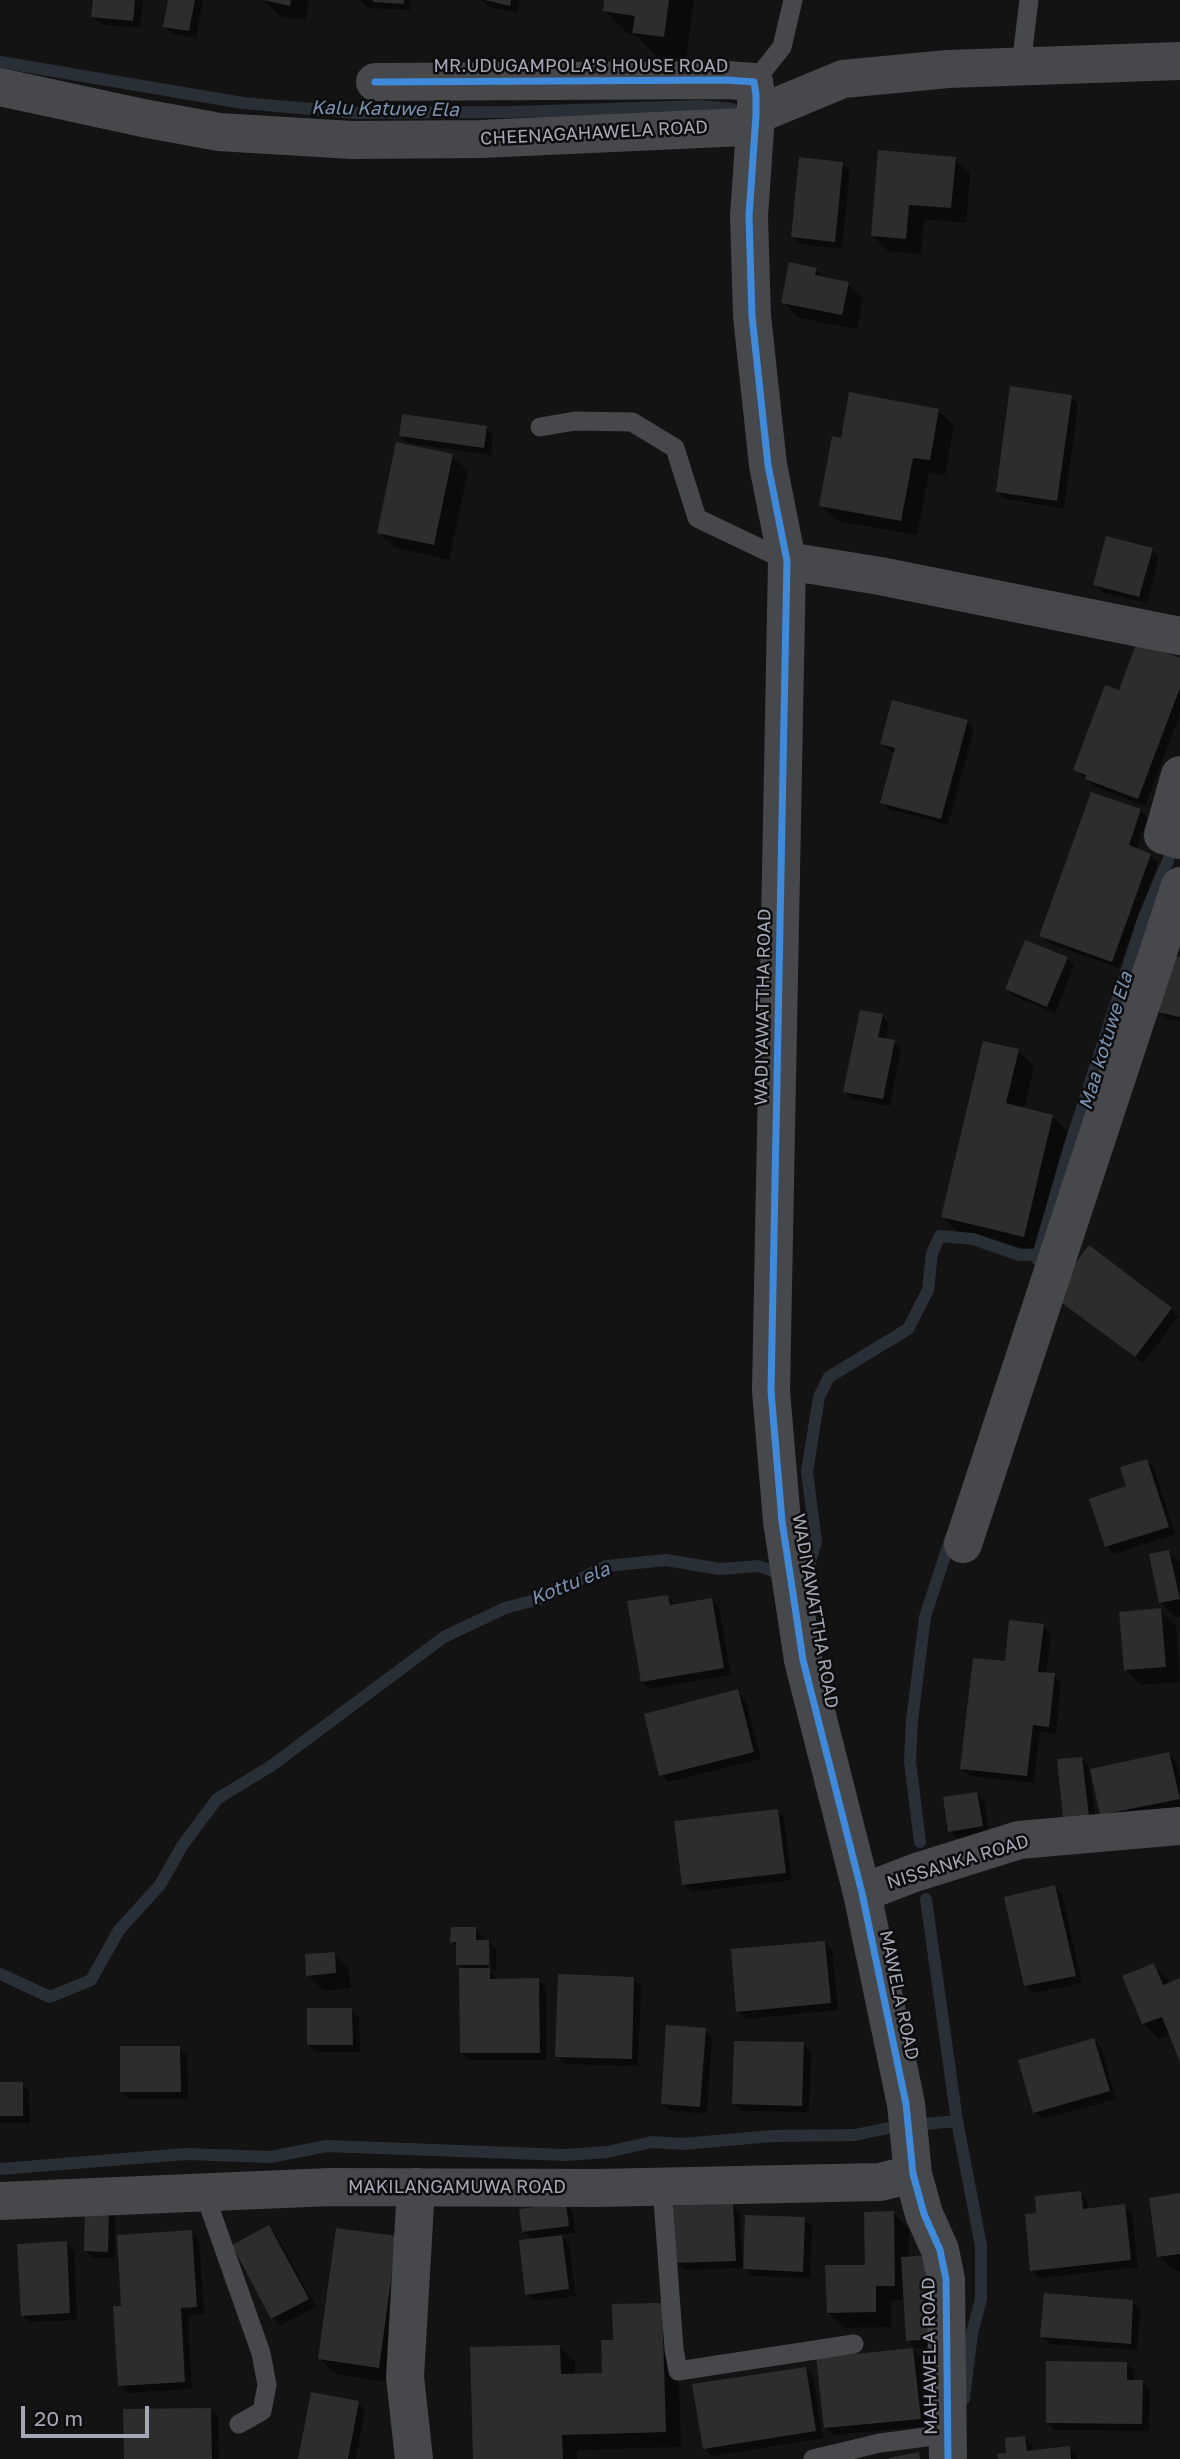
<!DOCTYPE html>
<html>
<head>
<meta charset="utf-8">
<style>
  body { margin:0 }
  #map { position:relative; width:1180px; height:2459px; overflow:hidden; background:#131313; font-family:"Golos Text",sans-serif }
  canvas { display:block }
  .scale { position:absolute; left:21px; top:2406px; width:128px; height:32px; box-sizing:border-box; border:4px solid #a4a7b4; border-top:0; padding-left:9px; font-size:21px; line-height:24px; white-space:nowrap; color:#a4a7b4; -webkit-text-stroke:5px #0d0d0f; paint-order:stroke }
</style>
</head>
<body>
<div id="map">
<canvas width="1180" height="2459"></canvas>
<div class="scale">20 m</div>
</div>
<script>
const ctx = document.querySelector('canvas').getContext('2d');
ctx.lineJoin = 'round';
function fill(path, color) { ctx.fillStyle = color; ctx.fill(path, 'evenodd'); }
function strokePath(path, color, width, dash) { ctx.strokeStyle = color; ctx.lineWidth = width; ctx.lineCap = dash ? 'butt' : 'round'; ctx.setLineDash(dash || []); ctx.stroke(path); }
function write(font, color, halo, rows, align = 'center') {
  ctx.font = font + ' "Golos Text",sans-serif'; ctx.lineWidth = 5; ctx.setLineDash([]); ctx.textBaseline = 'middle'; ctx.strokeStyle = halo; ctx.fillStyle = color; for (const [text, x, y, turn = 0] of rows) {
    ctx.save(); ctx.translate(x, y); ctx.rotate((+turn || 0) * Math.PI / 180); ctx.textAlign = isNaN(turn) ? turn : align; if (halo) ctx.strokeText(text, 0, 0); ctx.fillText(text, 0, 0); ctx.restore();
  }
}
fill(new Path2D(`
  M95,0H143L140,28L100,24L93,16Z
  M169,0H203L196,38L173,34L165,27Z
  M309,0L305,20L280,16L265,1Z
  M361,0H411L410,10L368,8Z
  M482,0H520L517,13L490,7Z
  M606,0H694L686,59L657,56L636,35L628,33L605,11Z
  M955,159L970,174L966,223L924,219L921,254L888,251L873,236Z
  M842,164L850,171L842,249L800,244L793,237Z
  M816,270L825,279L848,284L863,299L857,329L799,318L783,302Z
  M1071,396L1078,404L1064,508L1005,499L998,492Z
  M938,410L954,426L945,475L929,472L917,535L837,521L821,505L842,440Z
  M486,428L493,435L491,455L408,443L400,435Z
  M452,456L468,471L449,560L394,547L378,532Z
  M1152,550L1159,557L1147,603L1102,592L1095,584Z
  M1180,660V714L1145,806L1094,786L1075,769L1120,692Z
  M967,722L974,729L948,825L889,809L882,802L895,752L890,751L882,743Z
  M1140,811L1148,818L1136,850L1150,855L1158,863L1119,968L1049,943L1041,935Z
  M1067,958L1074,966L1055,1013L1014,996L1007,989Z
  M1180,959V1022L1167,1019L1159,1012Z
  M882,1016L889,1023L886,1040L894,1042L901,1049L890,1106L852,1099L845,1091Z
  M1018,1051L1034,1067L1024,1109L1052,1116L1068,1132L1039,1252L958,1232L943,1217Z
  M1061,1302L1171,1309L1178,1317L1143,1363Z
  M1147,1461L1154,1469L1175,1534L1114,1554L1107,1546L1128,1488Z
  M1168,1552L1180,1563V1617L1176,1618L1161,1602Z
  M668,1597L675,1604L712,1600L719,1607L731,1675L650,1689L642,1682Z
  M1160,1610L1176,1626L1180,1682L1141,1685L1126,1669Z
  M1043,1626L1051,1633L1046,1674L1054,1675L1061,1683L1056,1734L1040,1732L1034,1783L970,1776L962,1769L1007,1663Z
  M737,1691L745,1699L761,1759L668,1782L661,1775Z
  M1169,1754L1176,1762L1180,1778V1807L1109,1822L1092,1771H1090Z
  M1081,1758L1089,1766L1097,1832L1073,1835Z
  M977,1794L984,1801L989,1833L958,1839L950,1831Z
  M777,1810L784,1818L792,1880L692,1892L684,1885Z
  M1055,1887L1062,1894L1082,1983L1033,1993L1026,1985Z
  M475,1929L483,1936V1942H488L496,1949V1971H491L497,1980H538L546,1987V2060H469L462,2053L464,1970L458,1964V1948L452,1942ZM487,1947H491V1973H487Z
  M825,1943L832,1950L838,2010L746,2019L738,2011Z
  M334,1954L349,1969L351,1988L324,1991L308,1975Z
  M1154,1965L1171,1984L1180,1980V2057L1171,2035L1159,2039L1143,2023Z
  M633,1978L641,1986L638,2066L565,2064L557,2056Z
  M352,2010L359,2017L360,2052H316L309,2045Z
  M705,2030L712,2037L707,2113L670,2111L662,2103Z
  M1094,2040L1101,2048L1116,2099L1042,2119L1035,2112Z
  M803,2044L811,2052L809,2112L741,2111L734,2103Z
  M179,2048L187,2055L188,2099H130L122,2091Z
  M0,2084H22L29,2091L30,2123H0Z
  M1080,2193L1087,2200L1088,2210L1125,2206L1132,2214L1138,2267L1039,2278L1032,2270Z
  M1180,2195V2271H1174L1159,2256Z
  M566,2205L573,2213L575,2233L560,2235L569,2244L576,2296L534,2301L527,2294L533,2240L524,2231Z
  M733,2205L740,2213L742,2254L804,2219L812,2226L810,2278L752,2276L744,2268L684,2270L676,2263Z
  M108,2211L115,2218V2258H93L85,2250Z
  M893,2213L909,2229V2259L944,2346L915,2348L908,2340L906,2300L891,2301V2327L844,2328L828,2312L867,2266Z
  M269,2227L276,2235L316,2307L280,2325L273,2318Z
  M192,2232L199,2240L204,2314L188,2315L192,2389L127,2393L120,2385L123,2307Z
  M397,2237L394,2383L336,2374L320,2359Z
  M66,2243L74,2251L77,2320L30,2322L22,2315Z
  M1133,2302L1140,2309L1137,2350L1049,2344L1042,2336Z
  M677,2321L681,2447L577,2450V2459H475L559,2347L575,2362V2375H604L615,2342Z
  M913,2350L920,2357L927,2426L833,2435L826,2428Z
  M1127,2364L1134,2371V2382H1142L1150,2390L1149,2431L1055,2430L1047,2423Z
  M805,2368L813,2376L823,2438L712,2456L705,2448Z
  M358,2403L365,2410L356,2459H300Z
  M210,2409L218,2417L219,2459H126Z
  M1024,2437L1032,2445L1033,2452L1069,2448L1077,2455V2459H1000L1008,2454Z`), '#0007');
strokePath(new Path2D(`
  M0,62L243,103L357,113L513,112L700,106L732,109
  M1037,1259L1070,1145L1144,917L1175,844
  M920,1842L910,1761L912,1720L925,1617L951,1537
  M926,1899L957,2121L981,2246V2299L972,2333L964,2399
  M0,1974L50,1997L91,1980L119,1930L160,1885L182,1846L217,1799L271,1766L444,1637L505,1608L543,1598L606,1566L666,1560L720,1569L759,1566L787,1577L801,1574L808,1568L816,1542L807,1472L819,1397L829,1377L908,1329L928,1290L932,1253L940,1236L973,1239L1020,1255L1039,1254
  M0,2169L186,2154L270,2157L327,2146L566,2155L607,2152L652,2142L683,2144L772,2136L855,2135L893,2127L957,2121`), '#292f36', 12);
fill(new Path2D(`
  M93,0H135L133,21L91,17Z
  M168,0H195L189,31L163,27Z
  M264,0H291L290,6Z
  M373,0H404V4L373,2Z
  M485,0H511L510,6Z
  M604,0H669L664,37L632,33L635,16L603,11Z
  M878,150L956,157L951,208L909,205L906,239L871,236Z
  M799,157L843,162L835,242L791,237Z
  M789,262L817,268L815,275L849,282L842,315L781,303Z
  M1010,386L1072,395L1057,501L996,492Z
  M849,392L939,409L930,460L913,458L901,521L819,506L832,436L841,438Z
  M402,414L487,426L484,448L399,436Z
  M396,442L453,454L434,545L377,533Z
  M1106,536L1153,548L1139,597L1093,585Z
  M1137,642L1180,658V688L1138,799L1085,779L1086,775L1073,770L1105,685L1119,690Z
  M892,700L968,720L941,819L880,803L895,748L880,744Z
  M1091,792L1141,809L1129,845L1151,854L1112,962L1039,936Z
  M1025,940L1068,957L1047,1007L1005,989Z
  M1170,955L1180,957V1017L1157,1012Z
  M860,1010L883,1014L878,1037L895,1040L883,1099L843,1092Z
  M983,1041L1019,1049L1006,1103L1053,1115L1024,1237L941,1217Z
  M1089,1245L1172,1308L1135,1357L1051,1295Z
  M1147,1459L1169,1527L1105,1547L1089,1499L1126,1486L1120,1467Z
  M1169,1550L1180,1599L1159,1603L1149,1554Z
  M668,1595L670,1605L712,1598L724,1668L641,1682L627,1601Z
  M1161,1608L1166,1667L1124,1670L1119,1612Z
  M1009,1620L1044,1624L1038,1672L1055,1673L1049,1727L1033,1725L1027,1776L960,1769L973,1658L1005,1661Z
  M738,1689L754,1752L659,1776L644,1714Z
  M1169,1752L1180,1799L1100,1815L1090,1769Z
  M1082,1757L1090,1825L1064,1828L1057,1759Z
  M977,1792L983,1826L948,1832L943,1797Z
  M778,1809L786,1873L682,1885L674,1821Z
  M1055,1885L1076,1976L1024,1986L1004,1897Z
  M451,1927H476V1940H489V1965H456V1942L450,1943Z
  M825,1941L831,2003L736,2012L731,1949Z
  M335,1952L336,1973L306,1976L305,1954Z
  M1154,1963L1163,1985L1180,1978V2062L1162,2017L1142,2024L1122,1976Z
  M459,1968H490V1979L539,1978L540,2053H460Z
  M558,1974L634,1977L632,2059L555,2057Z
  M307,2008H352L353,2045H307Z
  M666,2025L706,2028L700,2107L661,2104Z
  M1094,2038L1110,2091L1033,2113L1018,2060Z
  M734,2041L804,2042L802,2106L732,2104Z
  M120,2046H180L181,2092H120Z
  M0,2082H23V2116H0Z
  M1081,2191L1083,2209L1125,2204L1131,2260L1030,2271L1025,2214L1036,2213L1035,2196Z
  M1180,2193V2254L1157,2257L1149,2198Z
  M566,2203L569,2226L522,2232L519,2209Z
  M733,2203L736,2261L674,2263L672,2206Z
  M85,2209H109L108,2252L84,2251Z
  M894,2211L895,2286H876V2312L827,2313L825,2265H865L864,2212Z
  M745,2215L805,2217L803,2272L743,2269Z
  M269,2225L309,2299L271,2319L232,2245Z
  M336,2228L397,2236L379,2368L318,2359Z
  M192,2230L197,2307L181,2308L185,2382L118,2386L113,2306H121L117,2235Z
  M562,2235L569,2289L525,2295L519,2240Z
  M67,2241L70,2313L21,2316L17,2244Z
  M933,2255L938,2339L906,2341L901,2257Z
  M1044,2293L1133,2300L1131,2344L1040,2337Z
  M662,2303L666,2432L562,2435L563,2459H473L470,2347L560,2345L561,2374L602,2373L601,2340H613L612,2304Z
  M913,2348L921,2419L824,2428L816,2358Z
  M1046,2361L1127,2362V2380H1143L1142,2424L1046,2423Z
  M806,2367L816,2431L703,2449L692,2384Z
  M311,2392L359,2401L348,2459H298Z
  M211,2408L212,2459H124L123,2409Z
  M1025,2436L1027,2451L1070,2446L1071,2459H998L997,2454L1006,2453L1005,2438Z
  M919,2452L920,2459H889V2458Z`), '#2d2d2e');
strokePath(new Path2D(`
  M1021,66L1029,0
  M754,82L782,47L793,0
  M540,427L575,421L632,422L675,448L697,518L787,561
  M662,2186L674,2349L678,2371L854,2344
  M204,2192L261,2353L267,2385L262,2411L239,2424
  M813,2459L880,2443L948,2434`), '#47484c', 19);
strokePath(new Path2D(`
  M375,82L727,80L754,82L756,95V115L749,216L752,316L768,465L787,561L771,1391L782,1521L803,1660L862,1893L906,2104L913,2174L924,2214L940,2250L946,2279L948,2459
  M0,87L143,118L219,132L352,140L481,139L744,127L756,115L843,79L948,69L1180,61
  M787,561L880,576L1180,636
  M1180,775L1163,835L1180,840
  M963,1544L1180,886
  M862,1893L914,1873L1019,1840L1180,1826
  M0,2201L331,2187L597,2188L880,2182L913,2174
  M414,2459L405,2377L416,2187`), '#47484c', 38);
strokePath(new Path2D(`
  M375,82L727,80L754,82L756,95V115L749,216L752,316L768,465L787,561L771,1391L782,1521L803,1660L862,1893L906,2104L913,2174L924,2214L940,2250L946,2279L948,2459`), '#408adc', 7);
write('18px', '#a4a7b4', '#0d0d0f', [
  ["MR.UDUGAMPOLA'S HOUSE ROAD",581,66],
  ["CHEENAGAHAWELA ROAD",594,133,-3],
  ["WADIYAWATTHA ROAD",763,1007,-89],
  ["WADIYAWATTHA ROAD",815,1611,80],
  ["NISSANKA ROAD",958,1862,-17],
  ["MAWELA ROAD",899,1995,78],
  ["MAKILANGAMUWA ROAD",457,2187],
  ["MAHAWELA ROAD",930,2356,-91]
]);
write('italic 19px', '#7a93b0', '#0d0d0f', [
  ["Kalu Katuwe Ela",385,109,1],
  ["Maa kotuwe Ela",1106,1041,-73],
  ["Kottu ela",570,1584,-22]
]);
</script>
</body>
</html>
